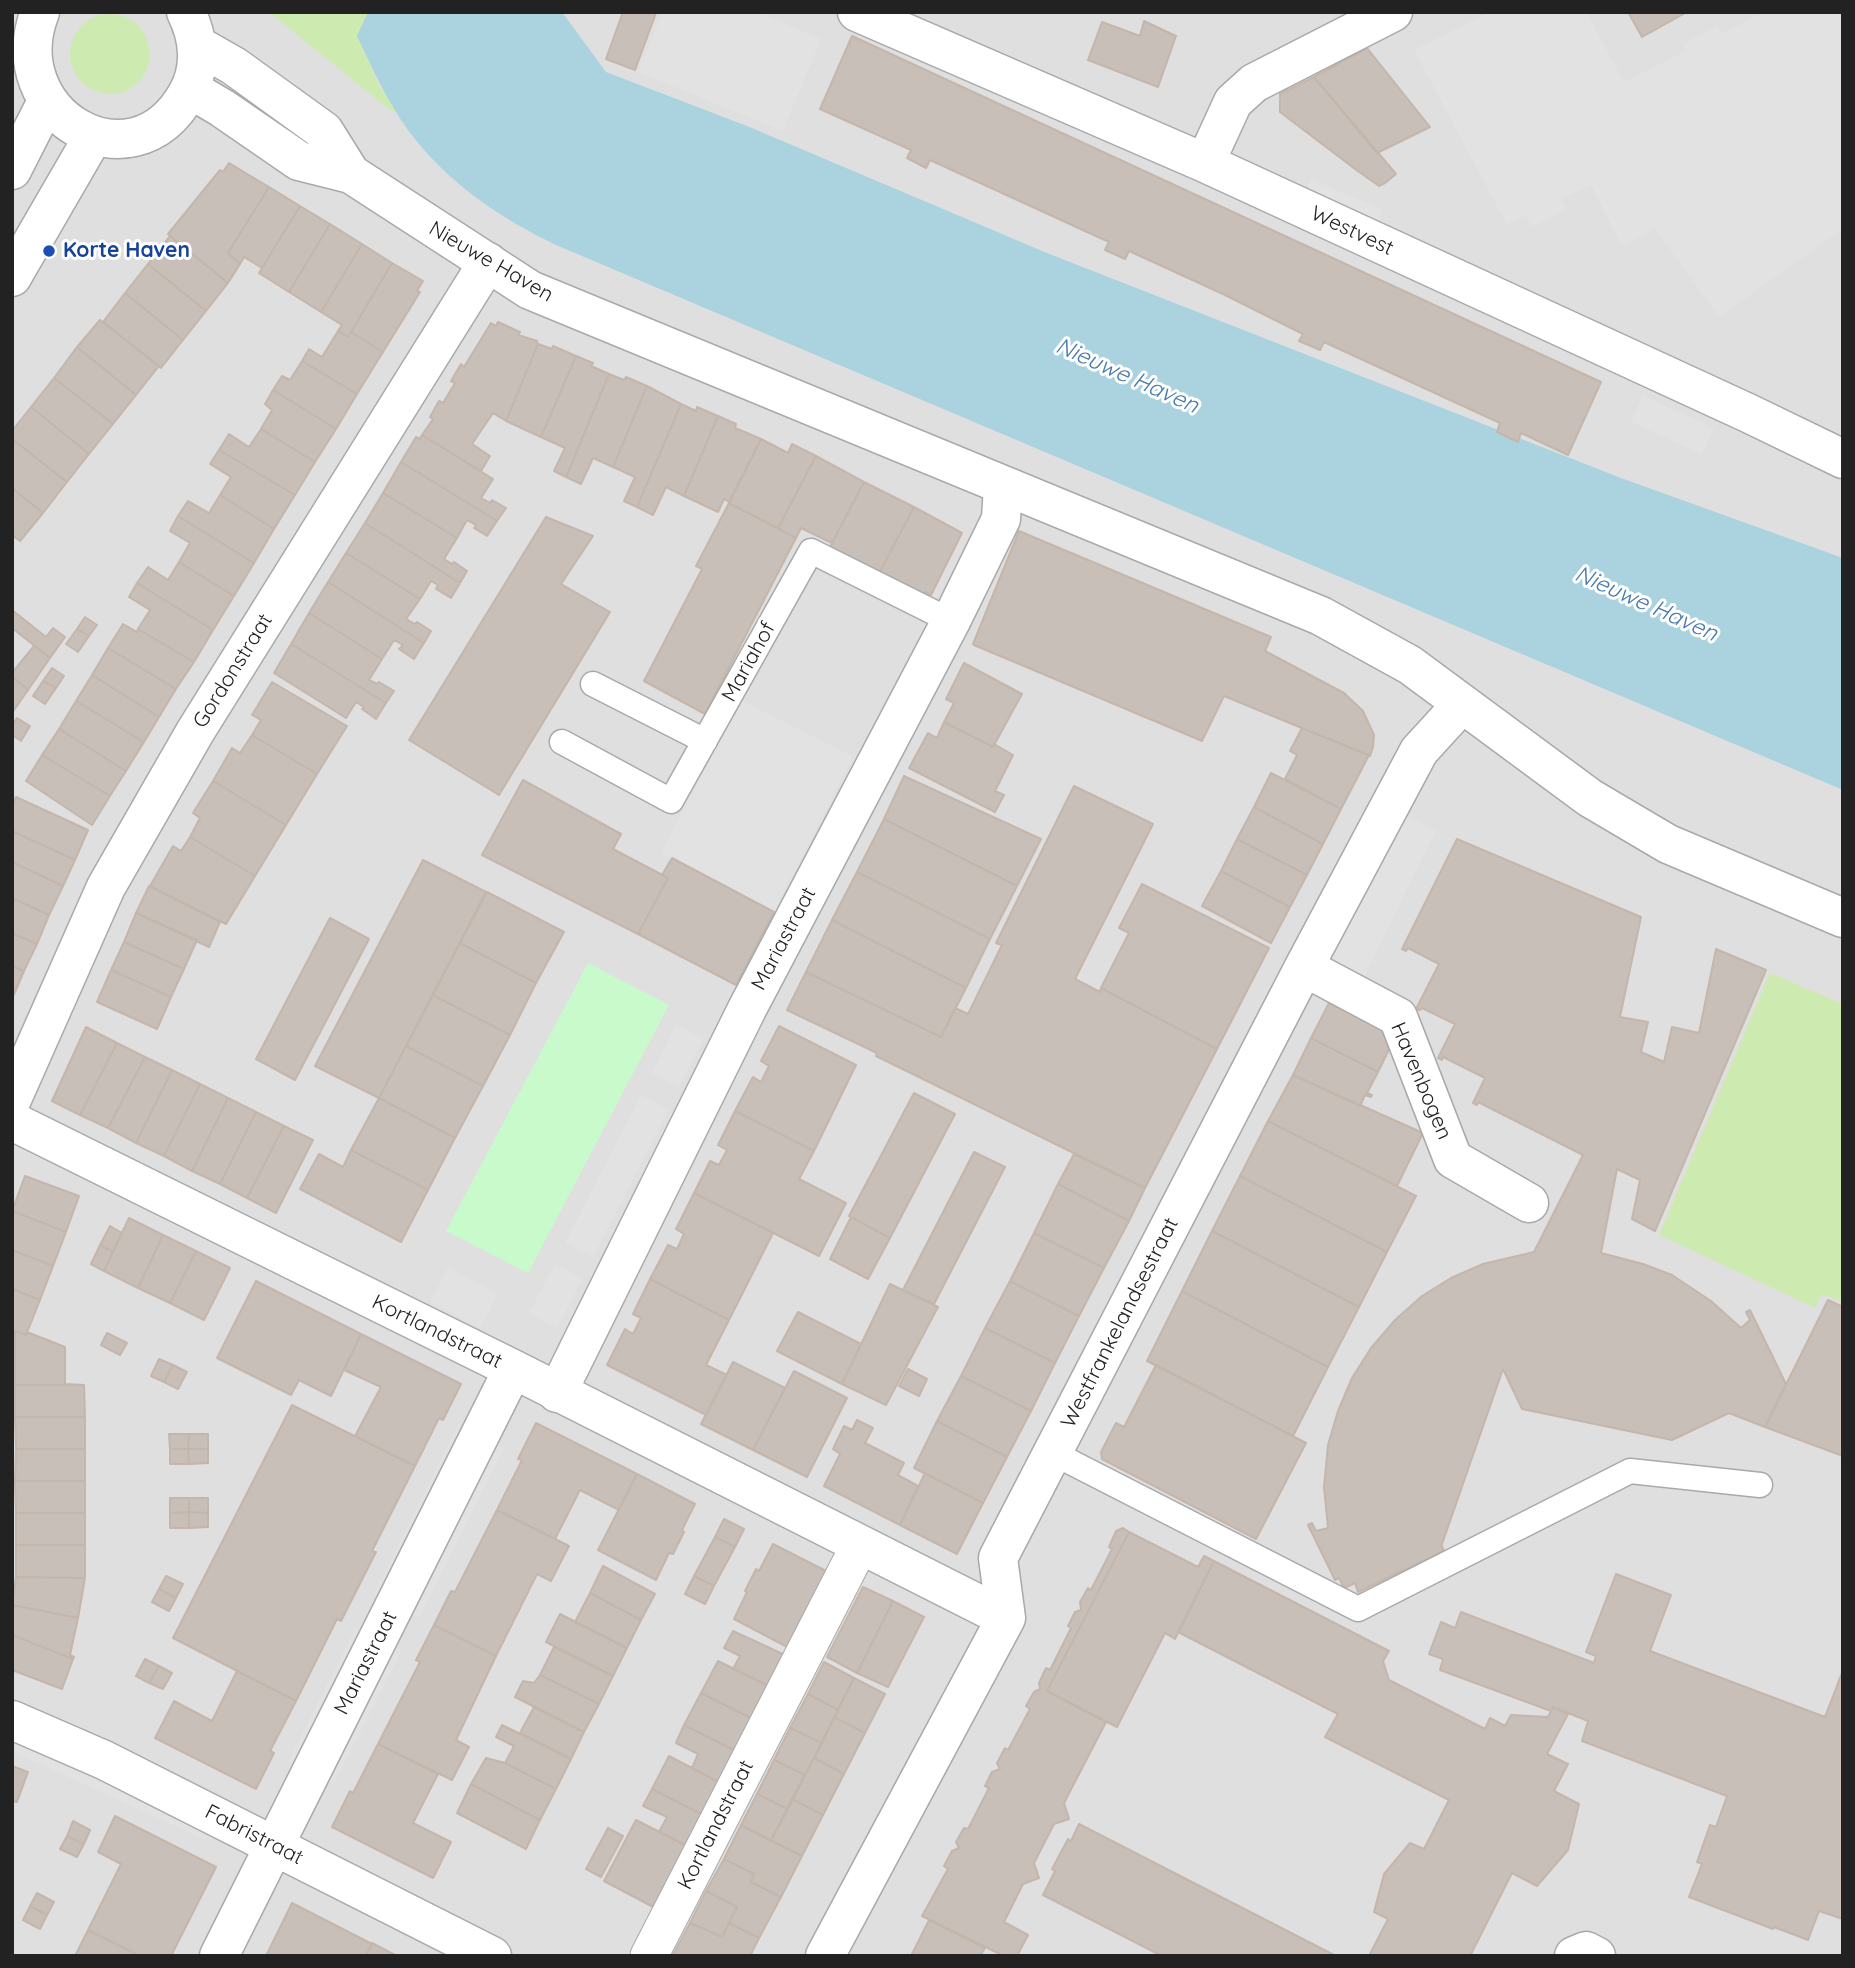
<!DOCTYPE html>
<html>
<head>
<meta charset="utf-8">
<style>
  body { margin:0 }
  #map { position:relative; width:1855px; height:1968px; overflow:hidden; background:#f2efe9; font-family:Quicksand,sans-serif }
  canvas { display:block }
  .frame { position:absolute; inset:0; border:14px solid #222; pointer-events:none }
</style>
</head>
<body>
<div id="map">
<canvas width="1855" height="1968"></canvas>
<div class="frame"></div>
</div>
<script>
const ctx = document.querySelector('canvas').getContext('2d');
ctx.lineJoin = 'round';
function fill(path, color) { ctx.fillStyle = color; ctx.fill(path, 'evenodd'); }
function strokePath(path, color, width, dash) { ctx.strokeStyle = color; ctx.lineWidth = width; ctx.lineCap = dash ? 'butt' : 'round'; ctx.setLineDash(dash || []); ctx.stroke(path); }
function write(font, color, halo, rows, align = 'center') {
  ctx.font = font + ' Quicksand,sans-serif'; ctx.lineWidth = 6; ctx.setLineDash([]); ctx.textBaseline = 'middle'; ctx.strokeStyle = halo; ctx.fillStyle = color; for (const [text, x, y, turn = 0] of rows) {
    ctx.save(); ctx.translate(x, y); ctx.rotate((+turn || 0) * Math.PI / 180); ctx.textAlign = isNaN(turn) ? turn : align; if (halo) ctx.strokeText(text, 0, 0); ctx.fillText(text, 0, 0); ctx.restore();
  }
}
fill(new Path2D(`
  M12,12H1843V1956H12Z`), '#e0dfdf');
fill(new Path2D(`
  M269,12H368L357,36L379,85L396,112L390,110Z
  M70 54a40 40 0 1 1 80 0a40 40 0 1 1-80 0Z
  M1770,973L1843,1004V1302L1822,1294L1815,1308L1659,1235Z`), '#cdebb0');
fill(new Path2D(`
  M588,963L669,1005L528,1273L446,1231Z`), '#c8facc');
fill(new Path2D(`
  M663,12H758L821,39L783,131L638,72Z
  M1490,12H1586L1624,82L1686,51L1683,44L1717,26L1722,34L1764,12H1843V229L1719,317L1655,229L1622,246L1591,185L1561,199L1566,210L1532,227L1526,215L1507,225L1414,50Z
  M1311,179L1383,210L1378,222L1306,191Z
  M1643,396L1714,428L1702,454L1631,422Z
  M741,700L853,757L774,912L661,853Z
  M1403,814L1436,831L1364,977L1330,960Z
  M676,1024L704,1039L679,1087L652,1073Z
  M641,1095L669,1109L593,1257L565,1243Z
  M555,1264L583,1278L557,1328L529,1313Z
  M448,1267L498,1294L480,1328L430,1302Z
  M458,1425L470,1431L384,1600L373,1594Z
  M493,1442L504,1448L419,1617L407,1612Z
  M356,1627L367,1632L300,1767L288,1761Z
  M390,1645L402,1650L334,1784L322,1779Z
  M12,1738L211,1829L206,1840L12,1751Z`), '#e2e2e2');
fill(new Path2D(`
  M368,12H562L606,72L747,126L1047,253L1621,478L1843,558V790L556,245C500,218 446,182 408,130C387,101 372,68 357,36Z`), '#aad3df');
const building = new Path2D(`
  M623,12L656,13L635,70L606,59Z
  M1628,12H1687L1642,37Z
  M1144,21L1176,36L1158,87L1088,60L1102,22L1140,36Z
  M852,36L1601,382L1568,455L1521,433L1518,442L1497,432L1500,423L1324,342L1320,350L1299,341L1303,334L1223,294L1129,251L1125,259L1105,250L1109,242L930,160L926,168L907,158L911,150L820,109Z
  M1367,48L1430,127L1377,153L1314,77Z
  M1314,77L1396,174L1385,183L1379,186L1355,169L1280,112V94Z
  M229,163L269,187L228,253L240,264L228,283L168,234L220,170L223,172Z
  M269,187L300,206L262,268L244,257L240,264L228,253Z
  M300,206L330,224L289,292L259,273Z
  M330,224L362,244L321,312L289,292Z
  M170,236L228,283L206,311L148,264Z
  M362,244L392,263L348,337L338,331L342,325L321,312Z
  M392,263L423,281L417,291L420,292L383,352L351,332Z
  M148,264L206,311L183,340L125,293Z
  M125,293L183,340L161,368L103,322Z
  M100,320L159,366L136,395L77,347Z
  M498,322L520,332L518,335L537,341L538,344L506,421L493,413L472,444L490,456L481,471L422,435L433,419L430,417L439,401L443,403L455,383L451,381L461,364L464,367L491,323L496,326Z
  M338,331L348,337L351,332L383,352L357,394L302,361L309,349L322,357Z
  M538,344L552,349L553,346L576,356L541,437L506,421Z
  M77,347L136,395L113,424L54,378Z
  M576,356L593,363L591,366L609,374L566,477L554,471L565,448L541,437Z
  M302,361L357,394L336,429L273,390L282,376L290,380Z
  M609,374L624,380L626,377L647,386L613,467L593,458L581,484L566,477Z
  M54,378L113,424L89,454L31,407Z
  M647,386L681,404L637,507L624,501L635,477L613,467Z
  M273,390L336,429L315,462L261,429L272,410L265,404Z
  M681,404L696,411L697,407L718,416L684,496L666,487L653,515L637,507Z
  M31,407L89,454L67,482L12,439V431Z
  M718,416L736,424L735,428L761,439L729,502L724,499L718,512L684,496Z
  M261,429L315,462L295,495L219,450L229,434L249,447Z
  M422,435L493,479L481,498L490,503L492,500L506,508L497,521L401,462L416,437L420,439Z
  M12,439L67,482L43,513L12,488Z
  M761,439L788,453L792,444L816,456L778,528L729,503Z
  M219,450L295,495L274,529L220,495L231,477L210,464Z
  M816,456L864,482L832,543L801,528L796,538L778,528Z
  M401,462L497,521L487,536L474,528L476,525L467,520L457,538L383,493Z
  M864,482L914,507L876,579L827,553Z
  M12,488L43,513L20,541L12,535Z
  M383,493L457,538L444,559L452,564L454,562L467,571L460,583L365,523Z
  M220,495L274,529L254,563L178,516L188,501L209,513Z
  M729,503L796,538L705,714L644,681L702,569L696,566Z
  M914,507L962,533L931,595L925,592L920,602L876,579Z
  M178,516L254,563L234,596L179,562L190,543L170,531Z
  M546,517L593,536L561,584L610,612L499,795L409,740Z
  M365,523L460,583L451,598L436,589L438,585L431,581L420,599L346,553Z
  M1019,531L1271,637L1265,651L1344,693L1363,711L1374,735L1373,747L1370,756L1224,696L1202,741L974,645L973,644Z
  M346,553L420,599L406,619L415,624L417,622L431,631L424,643L328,582Z
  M179,562L234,596L213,630L137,583L148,567L168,580Z
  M328,582L424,643L414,659L399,649L403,645L394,640L382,659L309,613Z
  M137,583L213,630L194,662L138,629L150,610L129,597Z
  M12,610L46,637L53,628L65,637L50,658L12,628Z
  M309,613L382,659L369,680L377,684L379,682L394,691L386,703L291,644Z
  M85,617L97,625L89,636L77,629Z
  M123,624L137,632L138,629L194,662L176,689L108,648Z
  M77,629L89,636L78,652L66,644Z
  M291,644L386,703L376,719L362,709L364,707L356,702L346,718L274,673Z
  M34,646L50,658L28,690L12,677V673Z
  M108,648L176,689L159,717L92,675Z
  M964,663L1022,694L993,747L944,722L954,703L946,699Z
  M52,668L64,676L56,688L43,681Z
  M92,675L159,717L144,742L76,701Z
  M13,677L28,690L12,713V677Z
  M43,681L56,688L45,704L33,696Z
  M272,682L347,726L317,774L252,735L261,720L252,715Z
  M76,701L144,742L126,771L59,729Z
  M17,718L30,726L21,741L12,735V725Z
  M944,722L993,747L994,744L1013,755L995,791L1004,795L995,812L909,768L928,733L937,738Z
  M1302,728L1369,755L1341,809L1285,779L1297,755L1290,751Z
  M59,729L126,771L110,796L42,755Z
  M252,735L317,774L286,825L213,781L232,748L240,753Z
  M42,755L110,796L92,825L26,781Z
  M1271,773L1341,809L1323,844L1254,807Z
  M904,776L1041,839L1017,886L884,819Z
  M523,780L621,834L613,849L668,878L638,934L482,855Z
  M213,781L286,825L255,876L190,837L200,818L193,813Z
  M1074,786L1153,824L1075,979L1100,992L1101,988L1217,1049L1145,1188L876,1056L877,1053L787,1010L806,972L941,1037L955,1008L968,1014L1002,945L996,943Z
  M16,797L88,830L75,860L12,831V806Z
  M1254,807L1323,844L1307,875L1237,839Z
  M884,819L1017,886L990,939L857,872Z
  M12,831L75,860L63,886L12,862Z
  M190,837L255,876L226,924L150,886L173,846L181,851Z
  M1237,839L1307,875L1290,907L1221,871Z
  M1457,839L1641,917L1620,1017L1648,1022L1641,1052L1664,1062L1672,1027L1699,1033L1716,949L1766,970L1655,1231L1632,1219L1640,1180L1617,1169L1601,1253L1643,1264L1672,1275L1711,1301L1741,1328L1750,1320L1746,1312L1750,1310L1786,1384L1765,1427L1729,1413L1672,1440L1522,1409L1503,1369L1441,1547L1442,1546L1444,1551L1358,1592L1355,1583L1344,1588L1339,1578L1335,1580L1308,1525L1312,1523L1316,1531L1328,1528L1324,1487L1328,1445L1338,1411L1352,1378L1371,1348L1395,1320L1422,1296L1451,1278L1483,1264L1534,1252L1583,1155L1478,1102L1477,1105L1473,1103L1485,1078L1443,1057L1442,1060L1438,1058L1455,1024L1422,1008L1420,1010L1416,1009L1439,964L1408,948L1406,951L1402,949Z
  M672,858L774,912L736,985L638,934L668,878L662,875Z
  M423,860L486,892L379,1098L315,1066Z
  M12,862L63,886L49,915L12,898Z
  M1221,871L1290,907L1271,943L1202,906Z
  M857,872L990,939L966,988L832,920Z
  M1142,884L1269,948L1217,1049L1101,988L1129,933L1119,928Z
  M149,886L220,922L209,947L136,913Z
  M487,892L564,932L536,983L460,943Z
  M12,898L49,915L37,944L12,933Z
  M136,913L197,940L184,969L124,942Z
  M330,918L369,939L295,1080L256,1059Z
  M832,920L966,988L941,1037L806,972Z
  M12,933L37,944L24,971L12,966Z
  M124,942L184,969L171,997L111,970Z
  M460,943L536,983L510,1035L433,995Z
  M12,966L24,971L12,999Z
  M111,970L171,997L157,1029L97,1002Z
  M433,995L510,1035L483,1086L406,1046Z
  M1329,1003L1397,1033L1378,1072L1311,1038Z
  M779,1026L856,1065L814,1151L735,1111L753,1077L761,1082L769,1066L761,1061Z
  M86,1027L117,1043L80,1115L52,1101Z
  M1311,1038L1378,1072L1367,1093L1372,1095L1371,1097L1365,1095L1360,1106L1293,1075Z
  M117,1043L145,1057L108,1128L80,1115Z
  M406,1046L483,1086L455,1138L379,1098Z
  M145,1057L172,1070L136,1143L108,1128Z
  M172,1070L200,1084L164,1156L136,1143Z
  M1293,1075L1423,1133L1397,1186L1268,1121Z
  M200,1084L228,1098L192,1171L164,1156Z
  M914,1093L955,1114L890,1238L849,1216Z
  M228,1098L256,1112L220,1184L192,1171Z
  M379,1098L455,1138L428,1190L351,1150Z
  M735,1111L814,1151L799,1179L846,1203L819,1256L694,1193L710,1161L719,1165L727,1150L718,1145Z
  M256,1112L284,1126L247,1198L220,1184Z
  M1268,1121L1416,1196L1387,1252L1240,1176Z
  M284,1126L313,1140L276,1213L247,1198Z
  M351,1150L428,1190L401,1242L300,1189L319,1154L343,1167Z
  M974,1152L1005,1167L934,1304L903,1290Z
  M1074,1154L1145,1188L1129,1221L1058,1184Z
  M25,1176L79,1196L66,1232L12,1211Z
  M1240,1176L1387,1252L1359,1307L1212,1231Z
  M1058,1184L1129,1221L1104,1268L1034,1233Z
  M694,1193L773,1233L729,1320L650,1279L668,1245L677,1249L684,1234L676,1229Z
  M12,1211L66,1232L53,1266L12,1250Z
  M851,1217L890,1238L868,1279L830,1259Z
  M129,1218L163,1235L138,1288L104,1271Z
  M110,1226L122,1233L113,1252L100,1245Z
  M1212,1231L1359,1307L1328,1367L1182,1291Z
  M1034,1233L1104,1268L1079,1316L1010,1281Z
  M163,1235L196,1251L170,1303L138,1288Z
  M100,1245L113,1252L104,1271L91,1264Z
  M12,1250L53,1266L40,1300L12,1289Z
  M196,1251L230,1268L204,1320L170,1303Z
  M650,1279L729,1320L706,1365L727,1375L706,1415L607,1365L625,1329L633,1334L641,1318L633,1314Z
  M256,1281L361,1334L331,1396L299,1380L291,1395L217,1358Z
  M1010,1281L1079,1316L1055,1363L985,1328Z
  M890,1284L938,1307L886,1405L842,1384Z
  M12,1289L40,1300L26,1335L12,1330Z
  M1182,1291L1328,1367L1293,1436L1147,1361Z
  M1828,1300L1843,1307V1456L1765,1427Z
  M798,1312L861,1344L842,1384L777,1351Z
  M985,1328L1055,1363L1031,1411L961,1376Z
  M15,1331L26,1335L27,1332L65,1347V1384L84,1385H15Z
  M107,1333L127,1343L120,1355L101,1345Z
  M361,1334L461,1384L443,1420L439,1418L415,1466L355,1436L381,1387L344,1370Z
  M159,1359L173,1365L164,1382L151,1376Z
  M733,1362L785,1388L753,1450L701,1424Z
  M173,1365L187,1372L178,1389L164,1382Z
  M1156,1365L1306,1443L1256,1539L1102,1459L1101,1452L1116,1423L1124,1427Z
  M908,1369L927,1379L919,1396L899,1386Z
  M794,1371L847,1398L807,1477L753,1450Z
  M961,1376L1031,1411L1007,1457L937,1421Z
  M15,1385H84L85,1417H15Z
  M292,1405L415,1466L372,1551L376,1552L341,1621L337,1619L296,1701L173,1638Z
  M15,1417H85V1449H16Z
  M857,1420L873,1428L865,1443L904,1463L898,1475L918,1486L900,1525L824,1486L840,1454L833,1449L844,1426L852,1430Z
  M937,1421L1007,1457L983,1503L914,1468Z
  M536,1423L637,1474L619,1510L580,1490L555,1539L497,1510L522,1460L518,1459Z
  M169,1434H189L188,1449H170Z
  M189,1434H208V1449H188Z
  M16,1449H85V1481H15Z
  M170,1449H188L189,1464H170Z
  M188,1449H208V1463L189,1464Z
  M925,1473L983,1503L957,1554L900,1525Z
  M637,1474L695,1504L682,1530L684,1532L673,1554L669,1553L656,1580L598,1550Z
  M15,1481H85V1513H16Z
  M170,1498H189V1512L170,1513Z
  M189,1498H208V1513L189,1512Z
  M497,1510L569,1546L551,1581L537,1574L496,1656L434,1625L451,1591L455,1592Z
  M189,1512L208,1513V1527L189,1528Z
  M189,1512V1528H170V1513Z
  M16,1513H85V1545H16Z
  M724,1519L744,1529L735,1547L715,1537Z
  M1123,1528L1129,1532L1047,1691L1106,1722L1064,1803L1069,1819L1054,1824L1034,1863L1039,1878L1023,1884L1004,1922L1028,1935L1017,1956H1004L922,1916L948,1869L944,1866L952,1851L959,1848L956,1842L964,1828L968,1829L989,1788L985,1786L992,1772L1000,1769L997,1763L1005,1748L1008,1750L1030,1709L1026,1706L1034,1692L1040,1689L1039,1683L1046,1668L1050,1670L1071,1628L1068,1626L1075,1612L1081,1610L1080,1602L1088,1588L1091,1590L1112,1549L1109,1547L1116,1531Z
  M1129,1532L1198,1567L1204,1556L1214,1561L1175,1639L1165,1633L1117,1727L1047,1691Z
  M715,1537L735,1547L714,1586L694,1576Z
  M773,1544L830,1573L791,1649L734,1619L747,1592L745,1591L756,1569L759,1571Z
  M16,1545H85V1578L16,1577Z
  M1214,1561L1389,1651L1383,1661L1389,1680L1485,1729L1490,1718L1505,1726L1511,1715L1548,1717L1553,1707L1568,1714L1547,1754L1568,1764L1554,1791L1579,1804L1568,1850L1537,1886L1512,1873L1470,1956H1369L1388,1919L1374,1912L1384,1874L1410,1843L1424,1849L1449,1800L1325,1737L1338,1714L1178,1632Z
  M603,1566L655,1594L641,1620L590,1593Z
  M1616,1574L1671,1595L1650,1651L1825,1717L1843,1670V1919L1819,1911L1808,1940L1774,1927L1773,1929L1689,1897L1702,1864L1697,1862L1710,1825L1716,1827L1727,1796L1582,1741L1588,1721L1553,1707L1551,1711L1440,1670L1443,1659L1429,1654L1441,1622L1455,1628L1461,1612L1594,1663L1596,1656L1586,1652Z
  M166,1576L183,1584L176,1598L159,1589Z
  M694,1576L714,1586L705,1604L685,1594Z
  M16,1577L85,1578L78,1618L12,1605Z
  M863,1587L893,1601L857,1673L827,1657Z
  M159,1589L176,1598L169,1611L152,1602Z
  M590,1593L641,1620L627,1648L575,1622Z
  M893,1601L924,1617L888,1687L857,1673Z
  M12,1605L78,1618L70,1655L74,1657L73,1659L12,1635Z
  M560,1614L627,1648L613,1676L546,1642Z
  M434,1625L496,1656L456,1740L469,1747L452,1780L378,1744L420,1662L416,1660Z
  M733,1631L787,1656L771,1687L733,1669L740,1656L724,1648Z
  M12,1635L73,1659L62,1689L12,1670Z
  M554,1647L613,1676L599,1704L540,1675Z
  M145,1659L159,1666L149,1683L136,1676Z
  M718,1661L771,1687L755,1720L701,1693Z
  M824,1662L854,1678L838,1710L808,1694Z
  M159,1666L172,1673L163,1689L149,1683Z
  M237,1671L296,1701L270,1751L274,1753L256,1789L155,1738L174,1701L212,1721Z
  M540,1675L599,1704L584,1732L515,1697L523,1681L534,1683Z
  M854,1678L885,1694L865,1733L834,1717Z
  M701,1693L755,1720L738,1752L684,1725Z
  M808,1694L838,1710L822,1743L790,1728Z
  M534,1707L584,1732L571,1759L520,1733Z
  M834,1717L865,1733L844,1774L814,1758Z
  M502,1725L571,1759L556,1789L505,1763L514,1746L496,1737Z
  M684,1725L738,1752L722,1784L692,1768L698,1754L676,1743Z
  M790,1728L822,1743L805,1775L774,1760Z
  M378,1744L438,1774L413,1823L451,1842L433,1878L332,1827L350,1791L353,1793Z
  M669,1756L722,1784L705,1816L652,1789Z
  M486,1758L505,1763L556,1789L540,1820L471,1784Z
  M814,1758L844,1774L823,1815L792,1799Z
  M774,1760L805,1775L788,1809L757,1794Z
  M12,1766L28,1772L17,1802L12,1801Z
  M471,1784L540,1820L526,1849L457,1813Z
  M652,1789L705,1816L689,1847L659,1832L667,1817L643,1806Z
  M757,1794L788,1809L771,1841L741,1825Z
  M792,1799L823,1815L802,1856L771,1841Z
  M115,1816L216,1867L171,1956H140L88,1930L121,1864L98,1852Z
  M636,1820L689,1847L657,1909L604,1881Z
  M73,1821L90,1830L84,1844L67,1836Z
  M1079,1824L1336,1956H1162L1043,1895L1055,1871L1052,1869L1068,1839L1071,1841Z
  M741,1825L802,1856L781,1897L751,1882L754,1874L724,1859Z
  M608,1828L623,1836L601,1877L586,1869Z
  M67,1836L84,1844L77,1857L60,1849Z
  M724,1859L754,1874L751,1882L781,1897L759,1938L729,1923L737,1907L706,1891Z
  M706,1891L737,1907L722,1937L690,1923Z
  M37,1893L54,1902L47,1915L30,1906Z
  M292,1903L372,1944L366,1956H266Z
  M30,1906L47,1915L40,1929L23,1920Z
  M929,1920L985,1948L980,1956H911Z
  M690,1923L722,1937L729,1923L759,1938L750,1956L673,1955Z
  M88,1930L140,1956H75Z
  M372,1943L397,1956H366Z`);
fill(building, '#c7bfb8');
strokePath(building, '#c4b6ab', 2);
const service = new Path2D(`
  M593,684L705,741
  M562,742L671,801L811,551L951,621
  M1053,1453L1358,1609L1630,1471L1760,1485`);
const pedestrian = new Path2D(`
  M649,1956L860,1545`);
const minor = new Path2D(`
  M857,12L1205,163L1748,413L1843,459
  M1205,163L1233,102L1254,83L1393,12
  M12,170L45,105
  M12,277L93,137
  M1304,967L1398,1017L1453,1159L1529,1203
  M12,1099L106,887L195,732L488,262
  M12,1121L513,1369L1006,1618
  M557,1393L747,1009L951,621L1001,519L1003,486
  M12,1720L104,1760L492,1956
  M219,1956L513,1369
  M825,1956L1006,1618L998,1558L1304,967L1419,751L1462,704
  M1574,1956L1586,1951L1596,1956`);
const tertiary = new Path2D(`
  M40,12C0,114 132,192 187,94C202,68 199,38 186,12
  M197,45L234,66L324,131L351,174
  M190,89L222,108L299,161L351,174L530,290L1321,616L1410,665L1590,798L1668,844L1843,918`);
strokePath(service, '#a9a9a9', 27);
strokePath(pedestrian, '#a9a9a9', 39);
strokePath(minor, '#a9a9a9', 41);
strokePath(tertiary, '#a9a9a9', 41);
strokePath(service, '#fff', 24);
strokePath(pedestrian, '#fff', 37);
strokePath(minor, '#fff', 38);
strokePath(tertiary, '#fff', 38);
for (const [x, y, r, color] of [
  [49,251,7,"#1a4fb4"]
]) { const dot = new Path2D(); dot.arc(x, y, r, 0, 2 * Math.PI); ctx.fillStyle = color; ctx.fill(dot); strokePath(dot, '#fff', 2.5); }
write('21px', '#222', '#fff', [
  ["Westvest",1352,231,25],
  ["Nieuwe Haven",491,262,30],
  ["Mariahof",749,662,-61],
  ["Gordonstraat",233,671,-58],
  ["Mariastraat",784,939,-62],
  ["Havenbogen",1421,1081,67],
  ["Westfrankelandsestraat",1120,1323,-63],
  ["Kortlandstraat",437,1332,26],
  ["Mariastraat",366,1663,-63],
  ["Kortlandstraat",716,1825,-63],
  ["Fabristraat",254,1835,27]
]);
write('bold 21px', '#164399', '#fff', [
  ["Korte Haven",63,251]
], 'left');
write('italic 23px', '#4a7aab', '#fff', [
  ["Nieuwe Haven",1127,376,24],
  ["Nieuwe Haven",1646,604,24]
]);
</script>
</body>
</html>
